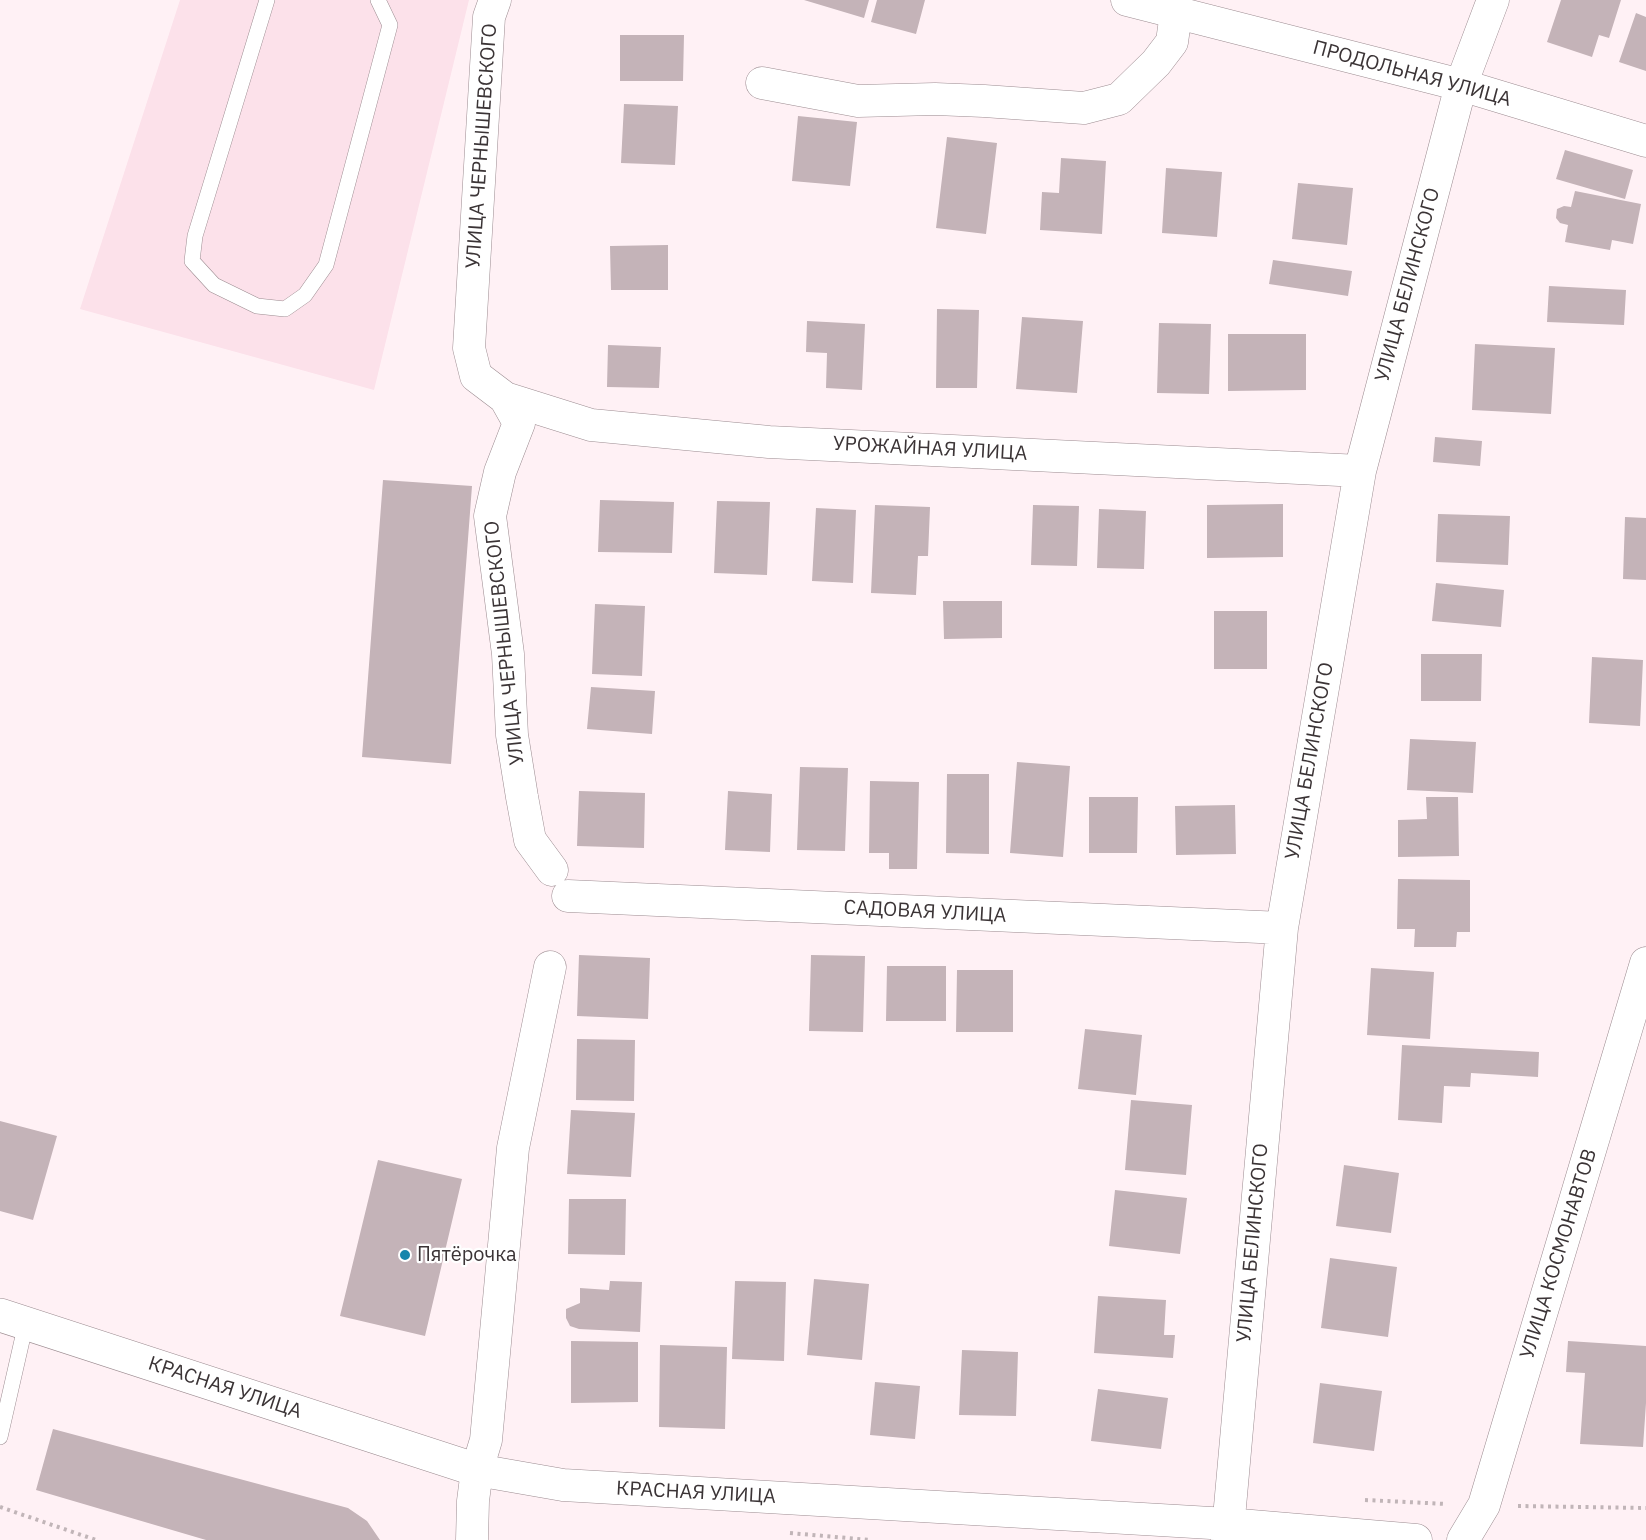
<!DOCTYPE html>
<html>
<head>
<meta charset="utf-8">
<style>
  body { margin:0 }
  canvas { display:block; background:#fff1f5 }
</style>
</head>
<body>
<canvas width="1646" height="1540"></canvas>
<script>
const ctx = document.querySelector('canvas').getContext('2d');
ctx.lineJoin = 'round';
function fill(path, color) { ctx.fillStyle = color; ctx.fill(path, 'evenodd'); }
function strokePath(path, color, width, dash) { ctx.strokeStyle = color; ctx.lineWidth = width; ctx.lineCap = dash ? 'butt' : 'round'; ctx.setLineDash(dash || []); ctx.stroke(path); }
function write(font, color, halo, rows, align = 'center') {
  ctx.font = font + ' "IBM Plex Sans",sans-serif'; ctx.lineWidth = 4.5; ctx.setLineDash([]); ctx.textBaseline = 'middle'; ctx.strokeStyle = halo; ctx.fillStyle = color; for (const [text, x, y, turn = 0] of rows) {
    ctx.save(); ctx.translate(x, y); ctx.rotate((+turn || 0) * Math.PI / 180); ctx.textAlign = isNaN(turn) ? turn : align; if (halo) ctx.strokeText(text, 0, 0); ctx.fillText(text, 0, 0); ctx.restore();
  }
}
fill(new Path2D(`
  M180,0H469L374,390L80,309Z`), '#fce1ea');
fill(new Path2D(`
  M804,0H869L864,18Z
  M877,0H925L916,34L871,22Z
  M1561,0H1621L1609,38L1599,35L1592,57L1547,42Z
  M1636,13L1646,17V71L1619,62Z
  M620,35H684L683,81H620Z
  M624,104L678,106L675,165L621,163Z
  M798,116L857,122L850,186L792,181Z
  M947,137L997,143L986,234L936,228Z
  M1565,150L1633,170L1625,199L1556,179Z
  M1061,158L1106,161L1102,234L1040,230L1042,192L1059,193Z
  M1166,168L1222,172L1217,237L1162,233Z
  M1298,183L1353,188L1347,245L1292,239Z
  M1575,191L1641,204L1633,244L1612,240L1610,250L1565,242L1568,225L1560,223L1556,218L1557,209L1564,206L1571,207Z
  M668,245V290H611L610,246Z
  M1273,260L1352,271L1348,296L1269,284Z
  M1549,286L1626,290L1624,325L1547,322Z
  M937,309L979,310L977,388H936Z
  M1022,317L1083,321L1077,393L1016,389Z
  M807,321L865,324L862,390L826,388L827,353L806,352Z
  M1159,323L1211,324L1209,394L1157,393Z
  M1228,334H1306V390L1228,391Z
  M1475,344L1555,348L1551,414L1472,410Z
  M608,345L661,347L659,388L607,387Z
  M1435,437L1482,441L1480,466L1433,462Z
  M383,480L472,486L451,764L362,757Z
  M600,500L674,502L672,553L598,552Z
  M717,501L770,502L767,575L714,573Z
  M1283,504V557L1207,558V505Z
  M875,505L930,507L928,556H918L916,595L871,593Z
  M1033,505L1079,506L1077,566L1031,565Z
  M816,508L856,510L853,583L812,581Z
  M1099,509L1146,511L1144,569L1097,568Z
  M1438,514L1510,516L1508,565L1436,562Z
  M1625,517L1646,518V580L1623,579Z
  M1436,583L1504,590L1501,627L1432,621Z
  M943,601H1002V638L944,639Z
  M595,604L645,606L642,676L592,674Z
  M1214,611H1267V669H1214Z
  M1421,654H1482L1481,701H1421Z
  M1592,657L1643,660L1640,726L1589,723Z
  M591,687L655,691L652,734L587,729Z
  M1410,739L1476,742L1473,793L1407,790Z
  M1017,762L1070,766L1063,857L1010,853Z
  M800,767L848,768L845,851L797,850Z
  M947,774H989V854L946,853Z
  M870,781L919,782L917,869H889V853H869Z
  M579,791L645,793L644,848L577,846Z
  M728,791L772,794L770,852L725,850Z
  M1089,797H1138L1137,853H1089Z
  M1426,797H1458L1459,856L1398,857V820L1427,819Z
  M1235,805L1236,854L1176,855L1175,806Z
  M1398,879L1470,880V932H1457L1456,947H1414L1415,929H1397Z
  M579,955L650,958L648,1019L577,1016Z
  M811,955L865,956L863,1032L809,1031Z
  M887,966H946V1021H886Z
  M1371,968L1434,972L1430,1039L1367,1035Z
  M957,970H1013V1032H956Z
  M1085,1029L1142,1035L1136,1095L1078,1089Z
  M577,1039L635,1040L634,1101L576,1100Z
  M1402,1045L1539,1052L1538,1077L1471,1073L1470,1087L1444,1086L1442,1123L1398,1120Z
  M1131,1100L1192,1105L1186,1175L1125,1170Z
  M571,1110L635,1113L631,1177L567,1174Z
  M0,1121L57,1136L33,1220L0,1211Z
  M378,1160L462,1179L425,1336L340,1316Z
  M1344,1165L1399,1173L1391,1233L1336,1226Z
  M1115,1190L1187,1198L1180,1254L1109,1246Z
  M569,1199H626L625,1255L568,1254Z
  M1330,1258L1397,1267L1388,1337L1321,1328Z
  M814,1279L869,1284L862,1360L807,1355Z
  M610,1281L642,1282L640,1332L579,1329L570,1326L566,1318V1309L580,1303V1288L609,1290Z
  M735,1281L786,1282L784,1361L732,1359Z
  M1098,1296L1166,1300L1164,1335H1175L1173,1358L1094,1353Z
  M571,1341L638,1342V1402L571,1403Z
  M1568,1341L1646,1346V1403L1643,1447L1580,1444L1585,1373L1566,1372Z
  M660,1345L727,1347L725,1429L659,1427Z
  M962,1350L1018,1352L1016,1416L959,1415Z
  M875,1382L920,1386L915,1439L870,1435Z
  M1320,1383L1382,1391L1374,1451L1313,1443Z
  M1098,1389L1168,1398L1161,1449L1091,1441Z
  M53,1429L348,1508L367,1521L380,1540H206L36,1490Z`), '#c4b3b8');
const service = new Path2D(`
  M267,0L195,236L192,261L214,285L257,306L285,309L305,295L326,265L390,25L378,0
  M0,1437L26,1323`);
const minor = new Path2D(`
  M495,0L489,17L469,348L476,376L505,398L519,423L500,472L490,516L508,654L512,735L522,797L530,840L552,870
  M1127,0L1461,85L1646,141
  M762,83L858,101L935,99L984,101L1084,108L1119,99L1156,63L1172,42L1176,13
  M505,398L591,425L769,442L1360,471
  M568,896L1282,928
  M477,1470L563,1485L1228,1524L1416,1540
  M472,1540L473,1501L477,1470L486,1440L513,1148L550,967
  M1227,1540L1282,928L1360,471L1461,85L1493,0
  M1463,1540L1484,1505L1646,963`);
const tertiary = new Path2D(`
  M0,1315L477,1470`);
strokePath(service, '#9c8c91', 16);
strokePath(minor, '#9c8c91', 33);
strokePath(tertiary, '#9c8c91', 34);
strokePath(new Path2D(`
  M1365,1500L1447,1504
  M1518,1506L1646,1508
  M0,1507L96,1540
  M790,1533L870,1540`), '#c1b5b8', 4, [3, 4.5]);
strokePath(service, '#fff', 15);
strokePath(minor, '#fff', 32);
strokePath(tertiary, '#fff', 33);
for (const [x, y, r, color] of [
  [405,1255,6,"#1685ac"]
]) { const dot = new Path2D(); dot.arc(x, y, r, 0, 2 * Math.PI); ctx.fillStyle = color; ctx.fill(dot); strokePath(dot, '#fff', 2); }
write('20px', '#3b3436', '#fff', [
  ["ПРОДОЛЬНАЯ УЛИЦА",1412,74,15],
  ["УЛИЦА ЧЕРНЫШЕВСКОГО",482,146,-86],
  ["УЛИЦА БЕЛИНСКОГО",1408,285,-75],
  ["УРОЖАЙНАЯ УЛИЦА",930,449,3],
  ["УЛИЦА ЧЕРНЫШЕВСКОГО",505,643,-96],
  ["УЛИЦА БЕЛИНСКОГО",1310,761,-80],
  ["САДОВАЯ УЛИЦА",925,912,3],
  ["УЛИЦА БЕЛИНСКОГО",1253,1243,-85],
  ["УЛИЦА КОСМОНАВТОВ",1559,1254,-73],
  ["КРАСНАЯ УЛИЦА",225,1388,18],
  ["КРАСНАЯ УЛИЦА",696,1493,3]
]);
write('20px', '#3b3436', '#fff', [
  ["Пятёрочка",417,1255]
], 'left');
</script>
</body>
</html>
